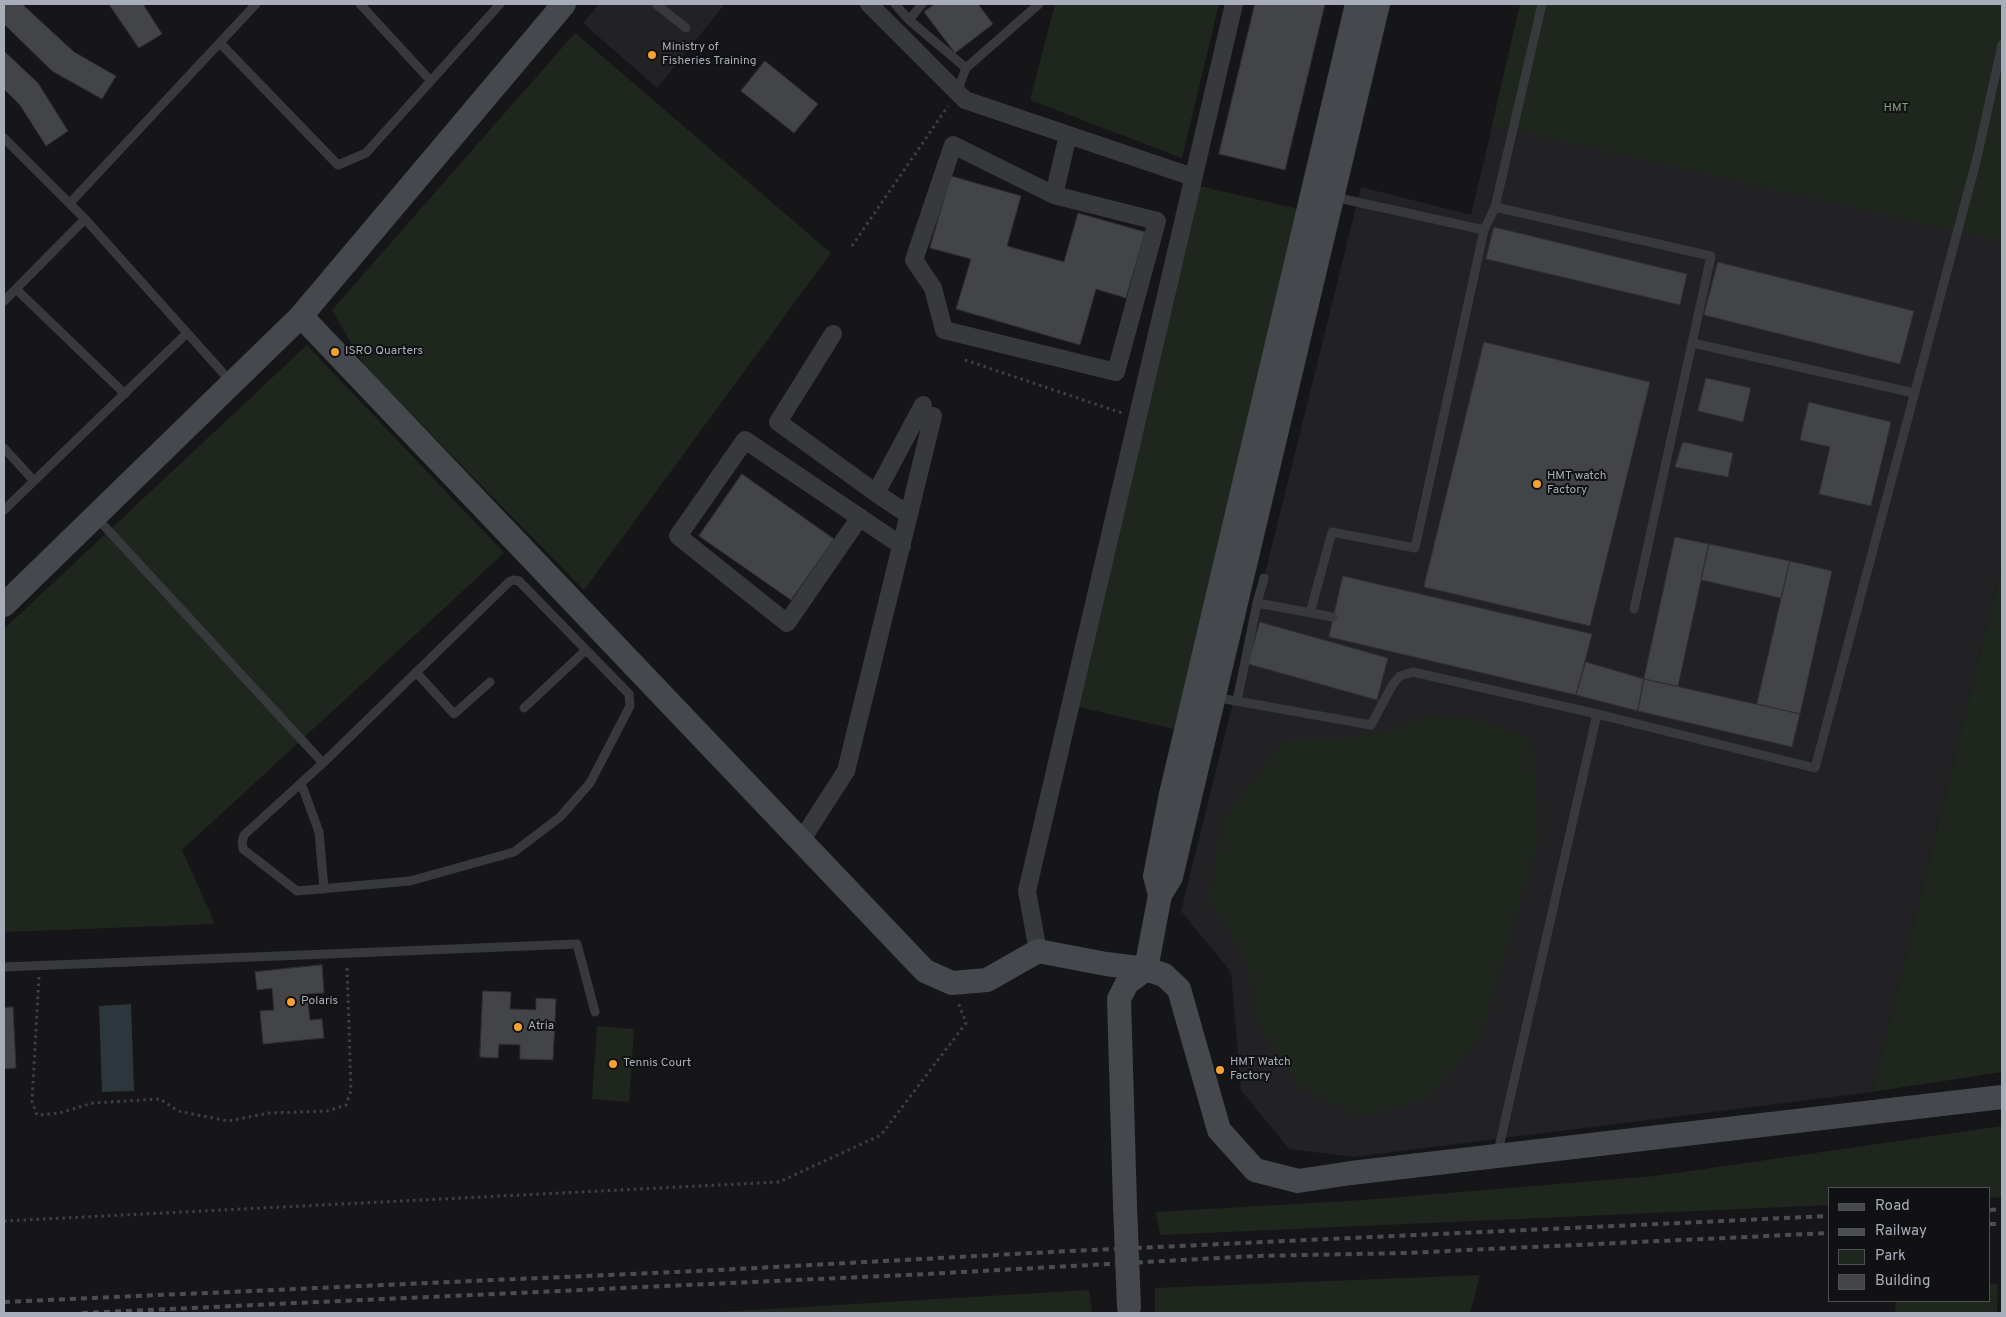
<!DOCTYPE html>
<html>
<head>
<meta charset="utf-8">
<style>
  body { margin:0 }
  #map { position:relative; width:2006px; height:1317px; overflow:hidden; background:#161618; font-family:Overpass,sans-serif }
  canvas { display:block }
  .frame { position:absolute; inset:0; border:5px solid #a8aeb9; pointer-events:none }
  .legend { position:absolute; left:1828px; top:1187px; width:162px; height:115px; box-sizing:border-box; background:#111113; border:1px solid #4d5055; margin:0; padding:6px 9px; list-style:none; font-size:15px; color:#a8aeb9 }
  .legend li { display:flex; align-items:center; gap:10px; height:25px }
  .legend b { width:25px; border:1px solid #4d5055 }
</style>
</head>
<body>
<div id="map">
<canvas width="2006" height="1317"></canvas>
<div class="frame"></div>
<ul class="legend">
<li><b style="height:6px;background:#45484d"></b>Road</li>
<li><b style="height:6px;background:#4a4d52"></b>Railway</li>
<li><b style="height:14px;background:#1e261e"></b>Park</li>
<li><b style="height:14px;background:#424448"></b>Building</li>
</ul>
</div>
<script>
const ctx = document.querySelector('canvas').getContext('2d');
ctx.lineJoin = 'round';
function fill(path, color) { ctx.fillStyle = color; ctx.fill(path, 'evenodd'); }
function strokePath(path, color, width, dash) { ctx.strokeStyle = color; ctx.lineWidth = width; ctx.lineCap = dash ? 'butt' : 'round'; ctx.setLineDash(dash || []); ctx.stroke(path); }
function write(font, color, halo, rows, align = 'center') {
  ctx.font = font + ' Overpass,sans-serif'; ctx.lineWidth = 4; ctx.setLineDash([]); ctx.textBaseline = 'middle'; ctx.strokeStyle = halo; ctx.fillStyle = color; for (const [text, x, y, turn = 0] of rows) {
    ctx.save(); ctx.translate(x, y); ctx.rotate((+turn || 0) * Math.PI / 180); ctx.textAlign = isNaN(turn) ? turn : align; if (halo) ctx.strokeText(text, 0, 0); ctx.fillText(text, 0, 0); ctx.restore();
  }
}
fill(new Path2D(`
  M599,4H725L657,88L583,23Z
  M1521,4H2002V564L1872,1092L1353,1157L1289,1149L1241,1090L1231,972L1181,911L1361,187L1471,215Z`), '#222225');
fill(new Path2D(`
  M1055,4H1219L1182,158L1030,100Z
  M1520,4H2002V242L1492,125Z
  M575,33L831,253L584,590L365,367L332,310Z
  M1200,186L1298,209L1174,729L1075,706Z
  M307,345L504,553L182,850L215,924L4,932V629Z
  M2002,564V1072L1872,1092Z
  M1430,715L1475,719L1532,739L1539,838L1480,1039L1425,1100L1360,1117L1300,1088L1256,1022L1248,965L1209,899L1222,821L1285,739L1345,738L1392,730Z
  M597,1026L634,1029L629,1102L592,1099Z
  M2002,1126V1197L1990,1198V1188H1830V1205L1160,1235L1156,1212L1364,1200L1655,1176Z
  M1480,1275L1470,1313H1155V1288Z
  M1990,1284H1998L1997,1313H1895L1896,1301H1990Z
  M1089,1290L1092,1313H703Z`), '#1e261e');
fill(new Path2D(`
  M131,1004L134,1091L102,1092L99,1006Z`), '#2c373d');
const building = new Path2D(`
  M4,4H22L74,52L116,76L102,99L52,71L4,24Z
  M109,4H143L162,34L139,48Z
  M935,4H978L993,24L955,53L924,12Z
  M1255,4H1325L1285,170L1219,154Z
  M4,51L38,83L68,131L46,146L20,105L4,89Z
  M765,61L818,104L794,133L741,91Z
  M951,176L1021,196L1007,246L1064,262L1078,213L1145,232L1126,298L1096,289L1080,345L956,309L971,259L930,248Z
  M1494,227L1687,274L1680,305L1486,259Z
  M1718,262L1914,311L1900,364L1704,315Z
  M1484,342L1650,382L1590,626L1424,587Z
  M1706,378L1751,388L1743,422L1698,411Z
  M1809,402L1891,422L1871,506L1819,494L1830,447L1800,440Z
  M1683,442L1733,453L1728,477L1675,467Z
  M742,474L834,539L791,600L699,536Z
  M1675,537L1709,544L1678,686L1644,679Z
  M1709,544L1790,561L1781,598L1701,580Z
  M1790,561L1832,571L1800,714L1757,704Z
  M1343,576L1592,634L1576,695L1329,637Z
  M1260,622L1388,658L1377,700L1248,664Z
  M1586,662L1644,679L1638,711L1576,695Z
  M1644,679L1800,714L1792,747L1638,711Z
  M322,965L324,993L307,994L310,1020L322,1019L324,1038L263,1044L260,1011L274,1010L272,988L257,990L255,972Z
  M483,991L511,992L510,1009L536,1010V998L556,999L553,1060L520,1059V1045L499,1044L498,1058L480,1057Z
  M13,1007L16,1068L4,1069V1008Z`);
fill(building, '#424448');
strokePath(building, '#303034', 1);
strokePath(new Path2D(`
  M852,246L948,106
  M965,360L1122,413
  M39,977L32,1101L37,1115L60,1113L93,1103L160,1099L178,1111L228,1121L269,1113L328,1111L346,1105L351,1091L347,966
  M4,1221L779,1182L881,1135L966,1023L958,1002`), '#3d4044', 3, [2.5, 4]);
strokePath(new Path2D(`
  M360,4L430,80
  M656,4L686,28
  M895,4L909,20L966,68
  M909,20L922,4
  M220,43L338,165L366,153L500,4
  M957,92L966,68L1039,4
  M4,138L85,219L232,383
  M1334,197L1484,230L1495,207L1711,256L1634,609
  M70,203L256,4
  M1495,207L1542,4
  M16,289L125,394
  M4,301L85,219
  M1693,343L1914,393
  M4,448L34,481
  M4,510L187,333
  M96,517L323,763
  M514,580L519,581L629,694L630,706L590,783L560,817L514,852L410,881L297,891L243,849L242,842L244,835L323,763L510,581Z
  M1257,603L1264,578
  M1310,613L1332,532L1415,548L1484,230
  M416,672L454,714L490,682
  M1214,697L1371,725L1393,684L1400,676L1413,672L1597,714L1815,768L1977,158L2002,45
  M1237,701L1257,603L1333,617
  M524,708L586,650
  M301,783L319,832L324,889
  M4,967L577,944L595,1012
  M1497,1156L1597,714`), '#37393d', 9);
strokePath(new Path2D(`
  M869,4L965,100L1193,177
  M953,145L1054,195L1157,221L1116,372L944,330L933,288L914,260Z
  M1054,195L1068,135
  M833,334L778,422L876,493
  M909,515L876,493L923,405
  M860,517L787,623L678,536L745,440L902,546
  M801,841L846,771L933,416
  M1038,951L1027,891L1234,4`), '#37393d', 18);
strokePath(new Path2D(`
  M301,316L564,4
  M4,605L301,316L925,971L952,983L987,980L1038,951L1106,964L1146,969L1160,895L1171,877L1378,4
  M1160,895L1155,876L1171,794L1357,4
  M1125,1205L1119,999L1127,983L1146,969L1164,975L1179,989L1219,1130L1255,1170L1298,1181L1351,1173L2002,1097`), '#45484d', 24);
strokePath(new Path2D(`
  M1990,1210L2002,1209
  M1990,1224H2002
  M4,1302L719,1270L1069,1251L1830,1216
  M82,1313L926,1274L1255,1256L1405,1253L1830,1233`), '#4a4d52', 4, [6, 5]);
strokePath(new Path2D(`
  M1125,1205L1129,1307`), '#45484d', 24);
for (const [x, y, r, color] of [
  [652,55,5,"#f7a12f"],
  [335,352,5,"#f7a12f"],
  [1537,484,5,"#f7a12f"],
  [291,1002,5,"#f7a12f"],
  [518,1027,5,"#f7a12f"],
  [613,1064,5,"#f7a12f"],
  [1220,1070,5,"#f7a12f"]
]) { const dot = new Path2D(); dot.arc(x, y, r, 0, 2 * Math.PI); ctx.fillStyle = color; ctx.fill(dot); strokePath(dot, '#111113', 2); }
write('12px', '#a8aeb9', '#111113', [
  ["Ministry of",662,48],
  ["Fisheries Training",662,62],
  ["ISRO Quarters",345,352],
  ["HMT watch",1547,477],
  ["Factory",1547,491],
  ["Polaris",301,1002],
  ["Atria",528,1027],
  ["HMT Watch",1230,1063],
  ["Factory",1230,1077],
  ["Tennis Court",623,1064]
], 'left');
write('12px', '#7fa47e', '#111113', [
  ["HMT",1896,109]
]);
</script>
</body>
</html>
